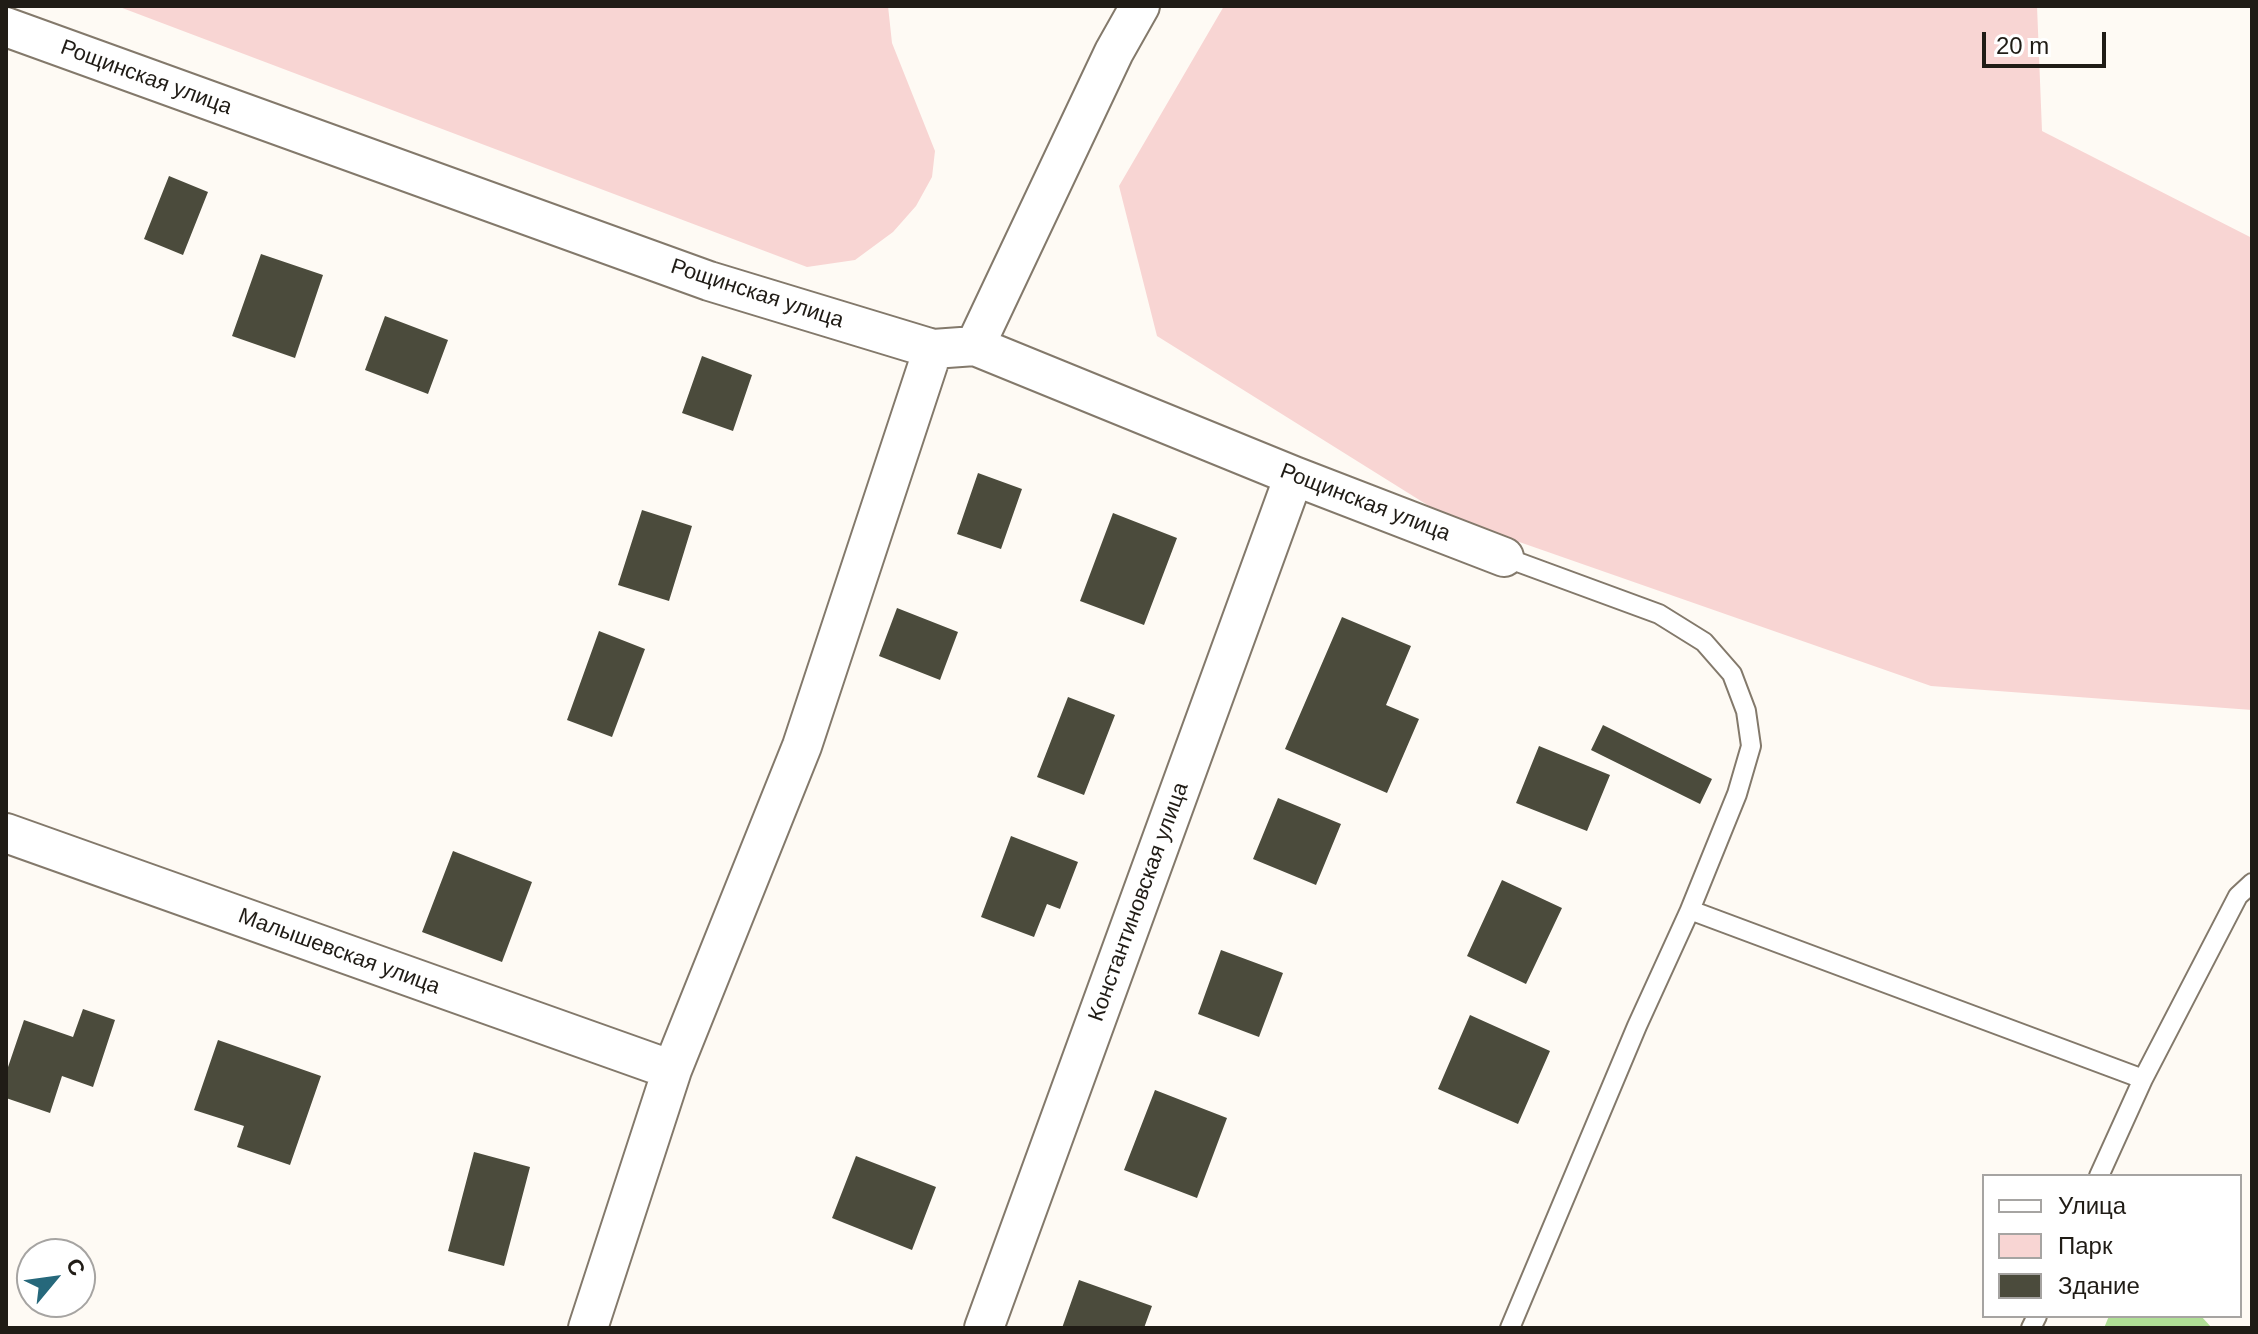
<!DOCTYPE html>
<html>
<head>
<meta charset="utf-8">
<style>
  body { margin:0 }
  #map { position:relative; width:2258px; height:1334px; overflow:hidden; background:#fefaf4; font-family:Helvetica,sans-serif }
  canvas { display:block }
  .frame { position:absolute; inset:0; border:8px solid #201c16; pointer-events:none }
  .legend { position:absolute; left:1982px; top:1174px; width:260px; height:144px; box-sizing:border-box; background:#fff; border:2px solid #a6a4a2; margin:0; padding:10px 14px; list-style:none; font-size:24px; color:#201c16 }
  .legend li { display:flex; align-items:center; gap:16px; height:40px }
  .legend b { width:40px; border:2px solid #a6a4a2 }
  .north { position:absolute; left:16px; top:1238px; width:80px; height:80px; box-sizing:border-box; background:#fff; border:2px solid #a6a4a2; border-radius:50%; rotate:61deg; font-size:22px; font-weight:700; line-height:32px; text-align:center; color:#201c16 }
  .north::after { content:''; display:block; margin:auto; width:28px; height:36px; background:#26687b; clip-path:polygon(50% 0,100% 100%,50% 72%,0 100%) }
  .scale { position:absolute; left:1982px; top:32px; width:124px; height:36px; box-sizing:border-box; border:4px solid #201c16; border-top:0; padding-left:10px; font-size:24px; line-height:28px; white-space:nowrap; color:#201c16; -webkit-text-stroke:6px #fff; paint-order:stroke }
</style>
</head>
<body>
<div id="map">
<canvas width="2258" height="1334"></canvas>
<div class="frame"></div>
<ul class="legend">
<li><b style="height:10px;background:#fff"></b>Улица</li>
<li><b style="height:22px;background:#f8d5d3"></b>Парк</li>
<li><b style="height:22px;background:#4b4b3c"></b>Здание</li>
</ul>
<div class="north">С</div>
<div class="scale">20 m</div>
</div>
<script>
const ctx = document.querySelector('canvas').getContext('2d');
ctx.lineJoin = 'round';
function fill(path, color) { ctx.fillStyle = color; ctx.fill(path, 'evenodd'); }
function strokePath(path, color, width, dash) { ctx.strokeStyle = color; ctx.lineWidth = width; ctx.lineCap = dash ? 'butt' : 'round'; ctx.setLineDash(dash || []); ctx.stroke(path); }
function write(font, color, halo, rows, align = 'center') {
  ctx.font = font + ' Helvetica,sans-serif'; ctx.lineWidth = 8; ctx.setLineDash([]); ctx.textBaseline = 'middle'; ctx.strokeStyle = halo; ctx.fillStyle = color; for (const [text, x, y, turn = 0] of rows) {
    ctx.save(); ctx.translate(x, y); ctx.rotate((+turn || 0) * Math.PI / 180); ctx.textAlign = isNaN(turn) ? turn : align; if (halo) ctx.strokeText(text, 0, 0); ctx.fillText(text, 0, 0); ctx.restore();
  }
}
fill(new Path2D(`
  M117,6H888L892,43L935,151L932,177L916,206L893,232L855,260L807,267Z
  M1224,6H2037L2042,131L2252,238V710L1931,686L1445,516L1157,336L1119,186Z`), '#f8d5d3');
fill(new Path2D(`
  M2109,1316H2201L2212,1328H2104Z`), '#b0df96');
fill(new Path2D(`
  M169,176L208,192L183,255L144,239Z
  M261,254L323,275L295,358L232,336Z
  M385,316L448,340L428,394L365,370Z
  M702,356L752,375L733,431L682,413Z
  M978,473L1022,489L1001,549L957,534Z
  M642,510L692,526L669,601L618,585Z
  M1113,513L1177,538L1144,625L1080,601Z
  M897,608L958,632L940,680L879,656Z
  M1342,617L1411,646L1386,705L1419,719L1387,793L1285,749Z
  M599,631L645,649L612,737L567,720Z
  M1068,697L1115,715L1084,795L1037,777Z
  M1603,725L1712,779L1700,804L1591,750Z
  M1539,746L1610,775L1587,831L1516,803Z
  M1278,798L1341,824L1316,885L1253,859Z
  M1011,836L1078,862L1060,909L1047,904L1034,937L981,917Z
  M453,851L532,882L502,962L422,932Z
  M1502,880L1562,908L1526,984L1467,956Z
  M1221,950L1283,973L1259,1037L1198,1014Z
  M83,1009L115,1020L93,1087L62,1076L50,1113L6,1098V1073L24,1020L73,1037Z
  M1470,1015L1550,1051L1518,1124L1438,1089Z
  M218,1040L321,1076L290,1165L237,1147L244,1126L194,1110Z
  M1155,1090L1227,1118L1197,1198L1124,1170Z
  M474,1152L530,1167L504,1266L448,1251Z
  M856,1156L936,1187L912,1250L832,1218Z
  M1079,1280L1152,1306L1144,1328H1062Z`), '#4b4b3c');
const lane = new Path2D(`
  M1504,557L1659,614L1704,642L1732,674L1746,711L1751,746L1737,794L1690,910L2143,1079L2238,896L2252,883
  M2099,1176L2143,1079
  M1510,1328L1637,1026L1690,910
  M2031,1328L2037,1316`);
const street = new Path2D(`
  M6,27L709,281L933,349L975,346L1294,476L1504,557
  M975,346L1114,52L1140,6
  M6,833L672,1070
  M588,1328L672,1070L802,746L933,349
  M984,1328L1294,476`);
strokePath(lane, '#83796b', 22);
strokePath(street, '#83796b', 42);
strokePath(lane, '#fff', 18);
strokePath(street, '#fff', 38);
write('22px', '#201c16', '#fff', [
  ["Рощинская улица",146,78,20],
  ["Рощинская улица",757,294,18],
  ["Рощинская улица",1365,503,21],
  ["Константиновская улица",1139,902,-70],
  ["Малышевская улица",339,952,20]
]);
</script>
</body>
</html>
